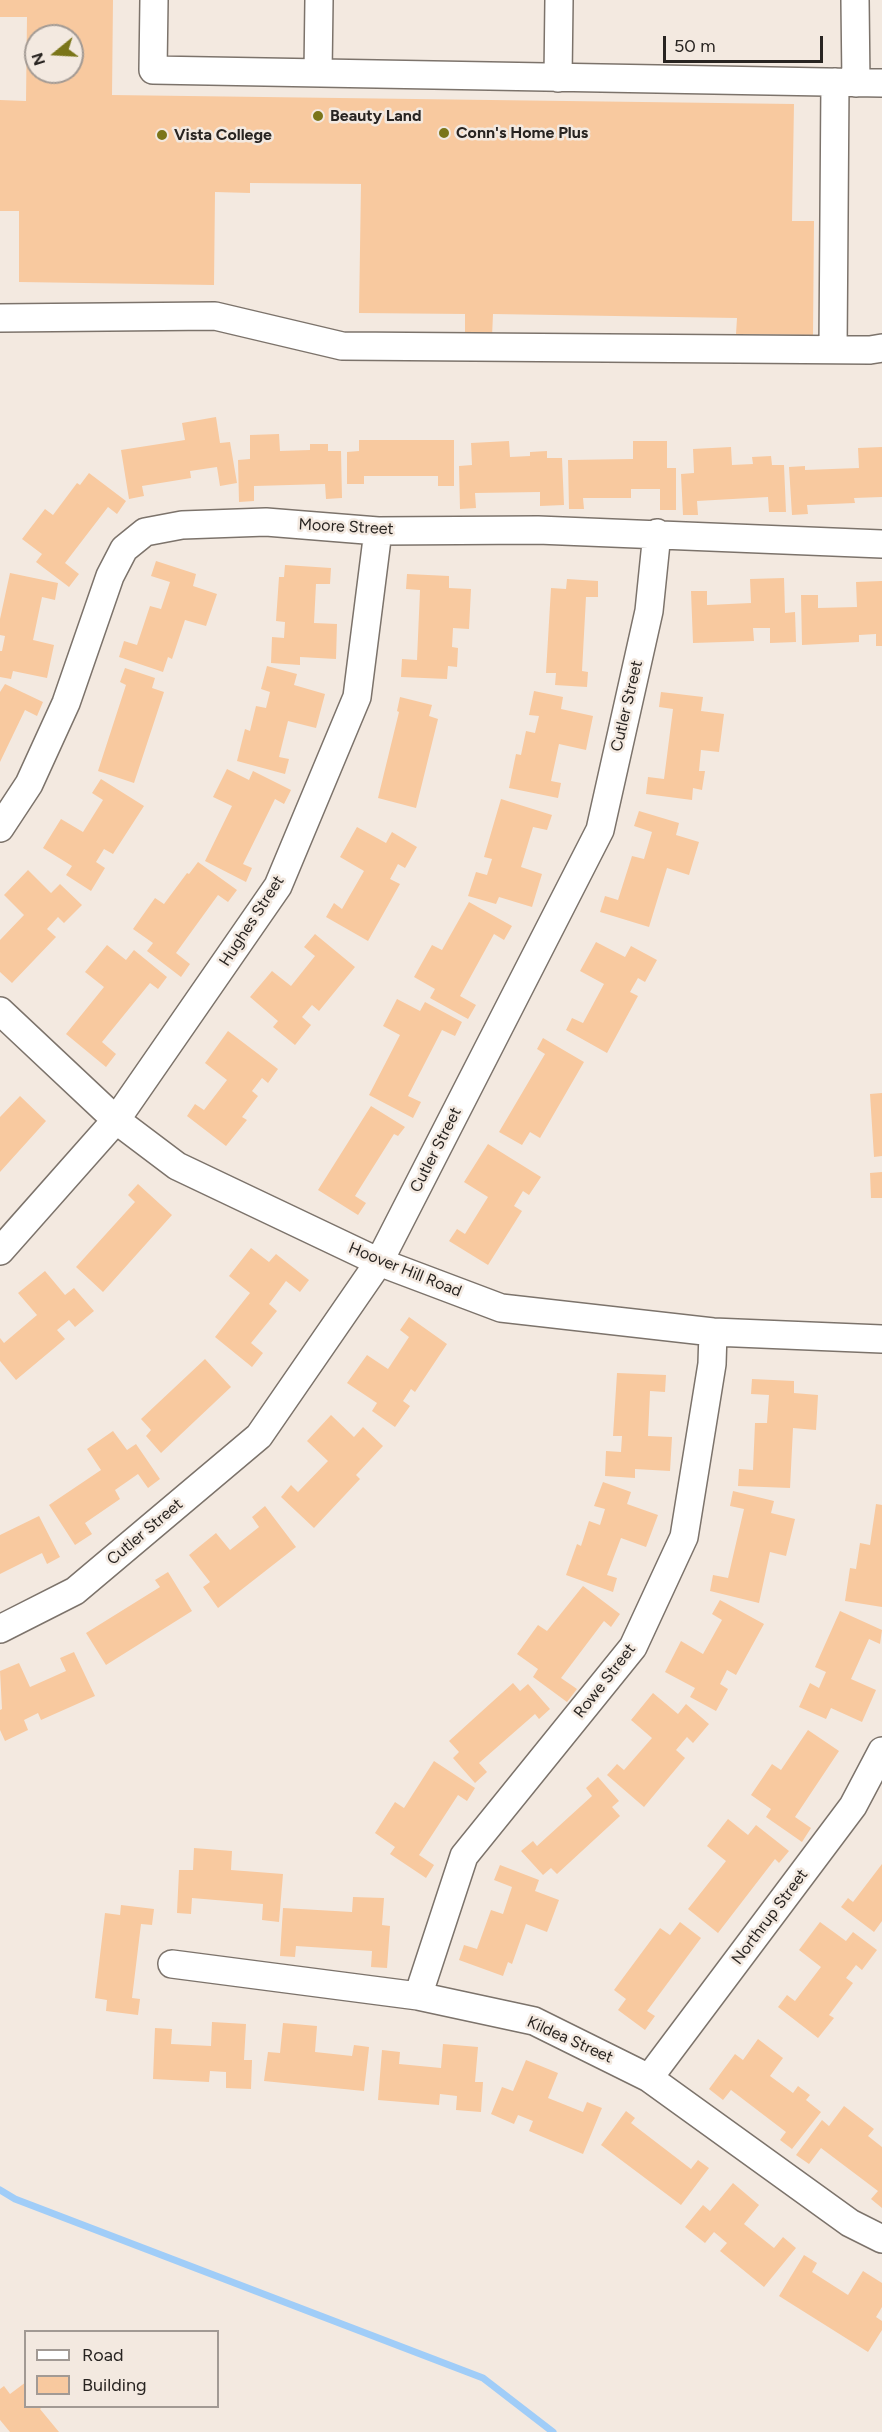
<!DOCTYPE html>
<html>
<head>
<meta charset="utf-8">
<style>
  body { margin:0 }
  #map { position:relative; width:882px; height:2432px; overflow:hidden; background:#f3e9e0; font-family:Figtree,sans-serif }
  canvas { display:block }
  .legend { position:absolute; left:24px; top:2330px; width:195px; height:78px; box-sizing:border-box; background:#f3e9e0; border:2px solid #a29a94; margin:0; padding:8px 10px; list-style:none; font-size:18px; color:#282421 }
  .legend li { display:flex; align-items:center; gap:12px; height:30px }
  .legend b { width:30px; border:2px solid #a29a94 }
  .north { position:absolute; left:24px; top:24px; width:60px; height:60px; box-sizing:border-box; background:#f3e9e0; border:2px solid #a29a94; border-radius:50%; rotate:252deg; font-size:16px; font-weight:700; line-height:24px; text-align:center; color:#282421 }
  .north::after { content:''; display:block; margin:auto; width:21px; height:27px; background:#7a7519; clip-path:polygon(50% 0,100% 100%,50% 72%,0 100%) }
  .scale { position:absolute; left:663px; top:36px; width:160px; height:27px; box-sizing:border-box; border:3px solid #282421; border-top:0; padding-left:8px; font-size:18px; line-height:21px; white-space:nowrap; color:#282421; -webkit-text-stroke:4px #f3e9e0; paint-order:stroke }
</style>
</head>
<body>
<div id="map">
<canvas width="882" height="2432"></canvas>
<ul class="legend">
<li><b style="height:8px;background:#fff"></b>Road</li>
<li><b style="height:16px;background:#f8c99f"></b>Building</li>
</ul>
<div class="north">N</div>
<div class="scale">50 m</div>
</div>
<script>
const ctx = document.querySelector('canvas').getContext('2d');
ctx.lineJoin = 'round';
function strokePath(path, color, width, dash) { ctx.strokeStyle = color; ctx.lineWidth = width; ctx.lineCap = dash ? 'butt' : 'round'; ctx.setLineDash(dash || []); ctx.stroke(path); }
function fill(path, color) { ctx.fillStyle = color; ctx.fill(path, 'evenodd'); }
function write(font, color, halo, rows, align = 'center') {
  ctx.font = font + ' Figtree,sans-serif'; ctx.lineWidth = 5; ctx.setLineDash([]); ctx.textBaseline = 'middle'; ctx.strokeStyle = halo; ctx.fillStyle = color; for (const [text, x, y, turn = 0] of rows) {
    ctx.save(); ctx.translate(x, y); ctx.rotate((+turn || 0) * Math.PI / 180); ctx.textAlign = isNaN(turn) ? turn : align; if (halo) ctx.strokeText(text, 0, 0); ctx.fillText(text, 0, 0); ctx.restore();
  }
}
strokePath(new Path2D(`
  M0,2190L15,2199L483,2378L553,2432`), '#a0cdf8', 7);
fill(new Path2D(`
  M0,0H113L112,95L794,104L792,221H814L813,335L736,334L737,318L493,314L492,337H465V314L359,313L361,184L250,183V193L215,192L214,285L19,282V211H0V100L26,101L27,17H0ZM36,36H72V72H36Z
  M216,417L220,443L230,442L237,483L220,486L217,467L190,471L191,478L142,486L144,496L129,499L121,450L185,440L182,423Z
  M279,434L280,451L310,450V444H328V451H341L342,498L326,499L325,484L254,486V501L239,502L238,460L250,459V435Z
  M359,440H454V486H438V476H364V484H347V452L359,451Z
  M509,441L510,457L530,456V452L547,451V458H562L564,505L540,506V492L475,493L476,508L460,509L459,466L472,465L471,443Z
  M633,441H667V468H676V510H660V489H631V498H583L584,509H569L568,460L633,459Z
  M731,447L732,465L753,464L752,457L771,456L772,465H784L786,512H769L768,497L697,501L698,515H683L681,474L694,473L693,449Z
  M882,447V497L854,498L855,503L807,505L808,514L792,515L789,467L805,466V470L859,468L858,448Z
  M89,473L126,501L117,514L108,507L65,563L79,574L69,587L36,562L42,554L22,539L45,509L53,515L77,483L80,485Z
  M156,561L196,574L193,586L217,594L206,626L185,620L172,659L168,657L163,672L119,657L124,641L137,645L150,606L161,609L170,582L151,576Z
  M285,565L331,568L330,584H316L314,623L337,624L336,659L300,657V665L271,663L272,637L284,638L285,622L276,621L279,577H284Z
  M10,573L58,583L55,600L42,597L33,640L54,645L47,678L13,671L11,679L0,677V651H2L5,636L0,635V619Z
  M407,574L449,576V588L471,589L469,629L453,628L452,647L458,648L457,667L448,666L447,679L401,677L402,659L417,660L420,590L406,589Z
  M784,578L785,613L795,612L796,642L770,643V628H753L754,641L693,643L691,591H707V605L751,603L750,579Z
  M567,579L598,581V597H586L582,671L588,672L587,687L555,685L556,673H546L551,588L566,589Z
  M882,581V646H876V634L859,635V642L802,645L801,595H818V608L857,607L856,582Z
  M267,666L297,674L294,685L325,694L316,728L288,721L279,757L289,759L285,774L237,761L245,729L250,731L256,706L266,708L270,692L261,689Z
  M125,668L155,678L152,688L164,692L134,783L98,771L126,685L120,682Z
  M5,684L43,702L37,716L25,710L0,762V692Z
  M534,691L563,697L561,709L593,716L586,750L559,744L551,781L561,783L558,798L509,788L516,754L521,755L526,731L535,733L539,716L529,715Z
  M661,692L703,697L701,711L724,714L719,752L701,750L699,771H705L702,790L693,788L692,800L646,794L648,777L664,779L673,709L659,707Z
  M400,697L432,705L429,716L438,719L416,808L378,798L399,712L397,711Z
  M227,769L249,780L253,771L291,790L284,804L275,799L243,864L252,868L246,882L205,861L232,806L213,797Z
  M101,779L144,806L113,854L104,849L96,862L105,868L91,891L66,875L72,866L43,848L61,819L83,832L103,800L92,793Z
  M501,799L552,815L547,830L533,827L521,867L542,874L532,907L499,897L496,904L468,896L476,872L487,875L492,859L484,857Z
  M639,811L679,823L676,835L699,842L689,875L667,868L649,927L600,912L605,896L618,900L632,856L644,859L652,832L634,826Z
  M357,827L386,843L392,832L417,847L405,868L398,864L390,879L400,884L368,941L326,917L334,903L342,909L364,871L340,857Z
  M198,862L237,890L228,902L218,895L176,953L190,964L181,977L147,951L153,943L133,929L155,898L164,904L187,873L189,874Z
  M28,870L51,893L60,884L82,905L64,923L58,917L47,929L56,937L12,983L0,972V940L24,915L4,895Z
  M469,902L512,926L504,940L494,934L460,996L476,1005L468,1019L430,998L435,989L414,977L432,945L442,950Z
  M315,934L355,967L319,1011L312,1005L302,1017L311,1025L295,1045L273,1027L278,1021L250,997L272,971L291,986L315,956L304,947Z
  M596,942L625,957L631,946L657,960L645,982L638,978L630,992L638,996L607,1053L566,1030L572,1018L583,1023L604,984L580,971Z
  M107,945L126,960L134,950L167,977L158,989L150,983L102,1042L116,1054L106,1067L66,1034L104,987L85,972Z
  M397,999L420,1011L425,1002L462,1022L455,1036L442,1030L408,1096L421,1102L413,1118L369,1095L400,1035L383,1026Z
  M228,1031L278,1069L268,1083L262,1078L252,1091L258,1096L242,1117L247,1120L226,1146L187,1116L195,1104L204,1110L227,1080L205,1063Z
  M543,1038L584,1062L540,1138L530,1132L522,1145L499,1132L545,1054L537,1049Z
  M882,1093V1156L874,1157L870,1094Z
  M20,1096L46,1121L0,1172V1117Z
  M371,1106L405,1127L398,1136L394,1134L355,1196L366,1203L358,1215L318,1190Z
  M488,1144L541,1177L529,1195L523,1191L514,1206L522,1211L488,1265L449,1241L457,1229L465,1234L488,1197L464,1182Z
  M882,1172V1198H871L870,1173Z
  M138,1184L172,1215L103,1292L76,1267L135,1202L128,1195Z
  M251,1248L269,1262L276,1254L309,1280L300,1292L286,1281L269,1304L277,1311L251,1343L263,1353L252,1367L215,1337L250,1293L229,1276Z
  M45,1271L65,1295L74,1288L94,1311L75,1327L69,1320L57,1330L65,1339L16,1380L0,1361V1338L4,1343L37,1315L18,1293Z
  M409,1317L447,1344L415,1392L411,1389L403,1401L410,1406L395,1427L372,1411L377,1403L347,1383L367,1355L388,1369L409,1337L400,1330Z
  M205,1359L231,1387L161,1453L146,1436L151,1430L141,1419Z
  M617,1373L666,1375L665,1392L650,1391L648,1436L672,1437L670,1471L635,1469V1478L605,1476L606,1451L621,1452L622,1436H613Z
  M752,1379L794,1381V1393L818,1395L816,1430L793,1428L790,1488L738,1486L739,1469L753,1470L755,1423H767L769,1395L751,1394Z
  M331,1415L354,1437L363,1427L383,1446L356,1475L360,1479L314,1528L281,1497L291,1485L298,1492L328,1461L307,1441Z
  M113,1431L127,1450L136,1444L160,1479L148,1488L138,1474L115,1490L120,1499L85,1523L92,1534L75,1545L49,1505L101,1470L87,1449Z
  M603,1482L631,1492L627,1504L658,1515L646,1547L621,1538L607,1575L617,1578L613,1592L566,1575L577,1544L581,1546L589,1521L600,1525L605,1509L594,1506Z
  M733,1491L774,1501L771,1513L795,1519L786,1556L770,1552L759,1603L710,1591L713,1575L728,1578L744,1509L730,1506Z
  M876,1504L882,1505V1607L845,1601L850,1568L856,1569L860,1543L870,1545Z
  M265,1506L296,1547L218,1608L203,1587L210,1582L189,1555L216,1533L230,1550L259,1527L252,1517Z
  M39,1516L60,1557L47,1564L42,1553L0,1574V1535Z
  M168,1572L192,1611L106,1665L86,1633L160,1587L155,1580Z
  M583,1586L620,1614L611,1627L604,1621L561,1678L577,1689L567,1702L533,1677L538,1669L517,1654L538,1625L547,1631Z
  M720,1600L764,1624L736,1675L727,1670L720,1684L728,1689L716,1711L690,1697L695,1688L665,1672L681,1641L703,1654L722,1620L712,1614Z
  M840,1611L882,1630L880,1644L869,1639L851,1679L876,1690L862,1722L831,1708L826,1719L799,1707L810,1683L819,1688L826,1672L815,1667Z
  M74,1652L95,1696L41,1720L38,1713L24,1720L28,1730L5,1741L0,1730V1710L2,1709L0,1671L19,1663L30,1687L66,1671L60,1658Z
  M513,1683L520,1691L528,1684L550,1709L539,1719L535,1714L479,1763L487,1772L475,1783L453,1758L459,1752L449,1741Z
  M653,1693L678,1714L686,1704L709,1724L693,1743L687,1737L676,1750L685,1758L644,1807L607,1775L617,1764L624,1770L652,1738L631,1720Z
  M808,1730L839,1751L795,1817L811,1828L802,1842L766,1817L771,1809L751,1795L772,1764L781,1770Z
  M434,1761L475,1788L467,1801L458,1795L419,1855L434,1865L426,1878L390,1854L395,1847L375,1833L395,1802L404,1808Z
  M598,1777L619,1801L612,1807L620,1816L557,1874L551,1868L543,1875L521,1851L533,1841L537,1846L592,1796L586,1788Z
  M728,1819L748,1835L756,1825L789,1851L779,1863L775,1859L718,1933L688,1909L726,1861L707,1846Z
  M194,1848L232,1851L231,1870L283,1874L279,1922L262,1920L263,1904L192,1898L191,1914L177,1913L179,1870H193Z
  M882,1864V1921L874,1932L841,1907L848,1898L853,1902Z
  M500,1865L539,1880L535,1891L559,1900L547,1932L526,1924L512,1964L508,1962L503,1976L459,1960L464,1945L477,1949L491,1910L503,1914L512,1887L494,1880Z
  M353,1897L384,1898L382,1925L390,1926L387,1968L371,1967L372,1951L296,1946L295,1957L280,1956L283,1908L352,1912Z
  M121,1905L154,1909L152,1925L141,1924L132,1998L140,1999L138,2015L106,2011L107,2000L95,1998L105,1913L120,1915Z
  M680,1922L701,1938L647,2011L655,2016L645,2030L618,2010L626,1999L614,1990L660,1928L670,1935Z
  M820,1922L846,1941L853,1932L877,1950L862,1970L856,1965L846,1978L853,1983L829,2015L834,2018L818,2038L778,2007L787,1995L795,2001L821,1967L799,1950Z
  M212,2022L246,2024L244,2060H252L251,2089L226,2088V2072L210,2071L209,2082L153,2079L155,2028L172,2029L171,2044L211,2046Z
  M283,2023L317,2026L315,2052L352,2056L354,2045L369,2047L364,2091L264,2081L268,2052L280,2053Z
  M758,2039L783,2058L770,2076L793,2093L798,2086L810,2095L806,2100L821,2112L792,2149L780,2140L786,2132L731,2090L723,2100L709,2089L735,2054L743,2060Z
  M443,2044L478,2047L475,2082H483L481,2112L456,2110L457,2096L440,2094L439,2105L378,2100L382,2050L400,2052L399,2064L441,2068Z
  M526,2060L558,2073L548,2098L583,2112L587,2102L602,2108L583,2154L529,2131L533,2121L518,2115L514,2124L491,2114L502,2087L513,2091Z
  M844,2106L874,2129L868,2136L882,2147V2208L871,2199L878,2191L821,2148L809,2164L796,2155L822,2120L829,2126Z
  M626,2111L635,2118L631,2123L691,2169L698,2160L709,2168L681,2205L601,2145Z
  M733,2183L759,2205L744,2224L774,2248L783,2237L796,2248L764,2287L720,2251L727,2243L714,2232L705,2243L685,2227L703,2205L710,2211Z
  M804,2255L817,2263L812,2272L848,2295L863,2271L882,2283V2307L876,2317L882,2321V2330L868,2352L779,2296Z
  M26,2382V2406H43L40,2409L59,2432H10L0,2420V2389L4,2386L10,2394Z`), '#f8c99f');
const minor = new Path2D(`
  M154,0L153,70L882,83
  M855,0L856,83
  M318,73L319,0
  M558,78L559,0
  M0,318L215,316L342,346L870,350L882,348
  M833,349L835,82
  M0,828L29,784L66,703L110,576L124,549L145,532L182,525L266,522L378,531L538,530L882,544
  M0,1011L116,1120L177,1166L379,1262L501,1308L713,1332L882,1339
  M0,1251L116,1120L278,886L357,697L378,531
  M0,1629L75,1591L259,1436L379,1262L600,830L649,611L657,533
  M172,1964L418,1996L534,2021L649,2078L850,2223L882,2239
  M418,1996L464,1856L633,1647L684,1537L712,1364L713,1332
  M649,2078L853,1806L882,1751`);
strokePath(minor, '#7c736b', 30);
strokePath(minor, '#fff', 27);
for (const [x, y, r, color] of [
  [318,116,6,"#7a7519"],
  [444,133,6,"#7a7519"],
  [162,135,6,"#7a7519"]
]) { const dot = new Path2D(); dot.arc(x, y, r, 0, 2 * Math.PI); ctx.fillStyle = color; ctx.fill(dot); strokePath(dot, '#f3e9e0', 2); }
write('bold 16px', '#282421', '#f3e9e0', [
  ["Beauty Land",330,116],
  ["Conn's Home Plus",456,133],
  ["Vista College",174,135]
], 'left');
write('16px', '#282421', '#f3e9e0', [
  ["Moore Street",346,527,3],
  ["Cutler Street",627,706,-77],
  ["Hughes Street",252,921,-57],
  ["Cutler Street",436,1150,-63],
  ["Hoover Hill Road",405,1270,22],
  ["Cutler Street",145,1532,-40],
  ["Rowe Street",605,1681,-52],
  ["Northrup Street",770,1917,-53],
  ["Kildea Street",570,2040,24]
]);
</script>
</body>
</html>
